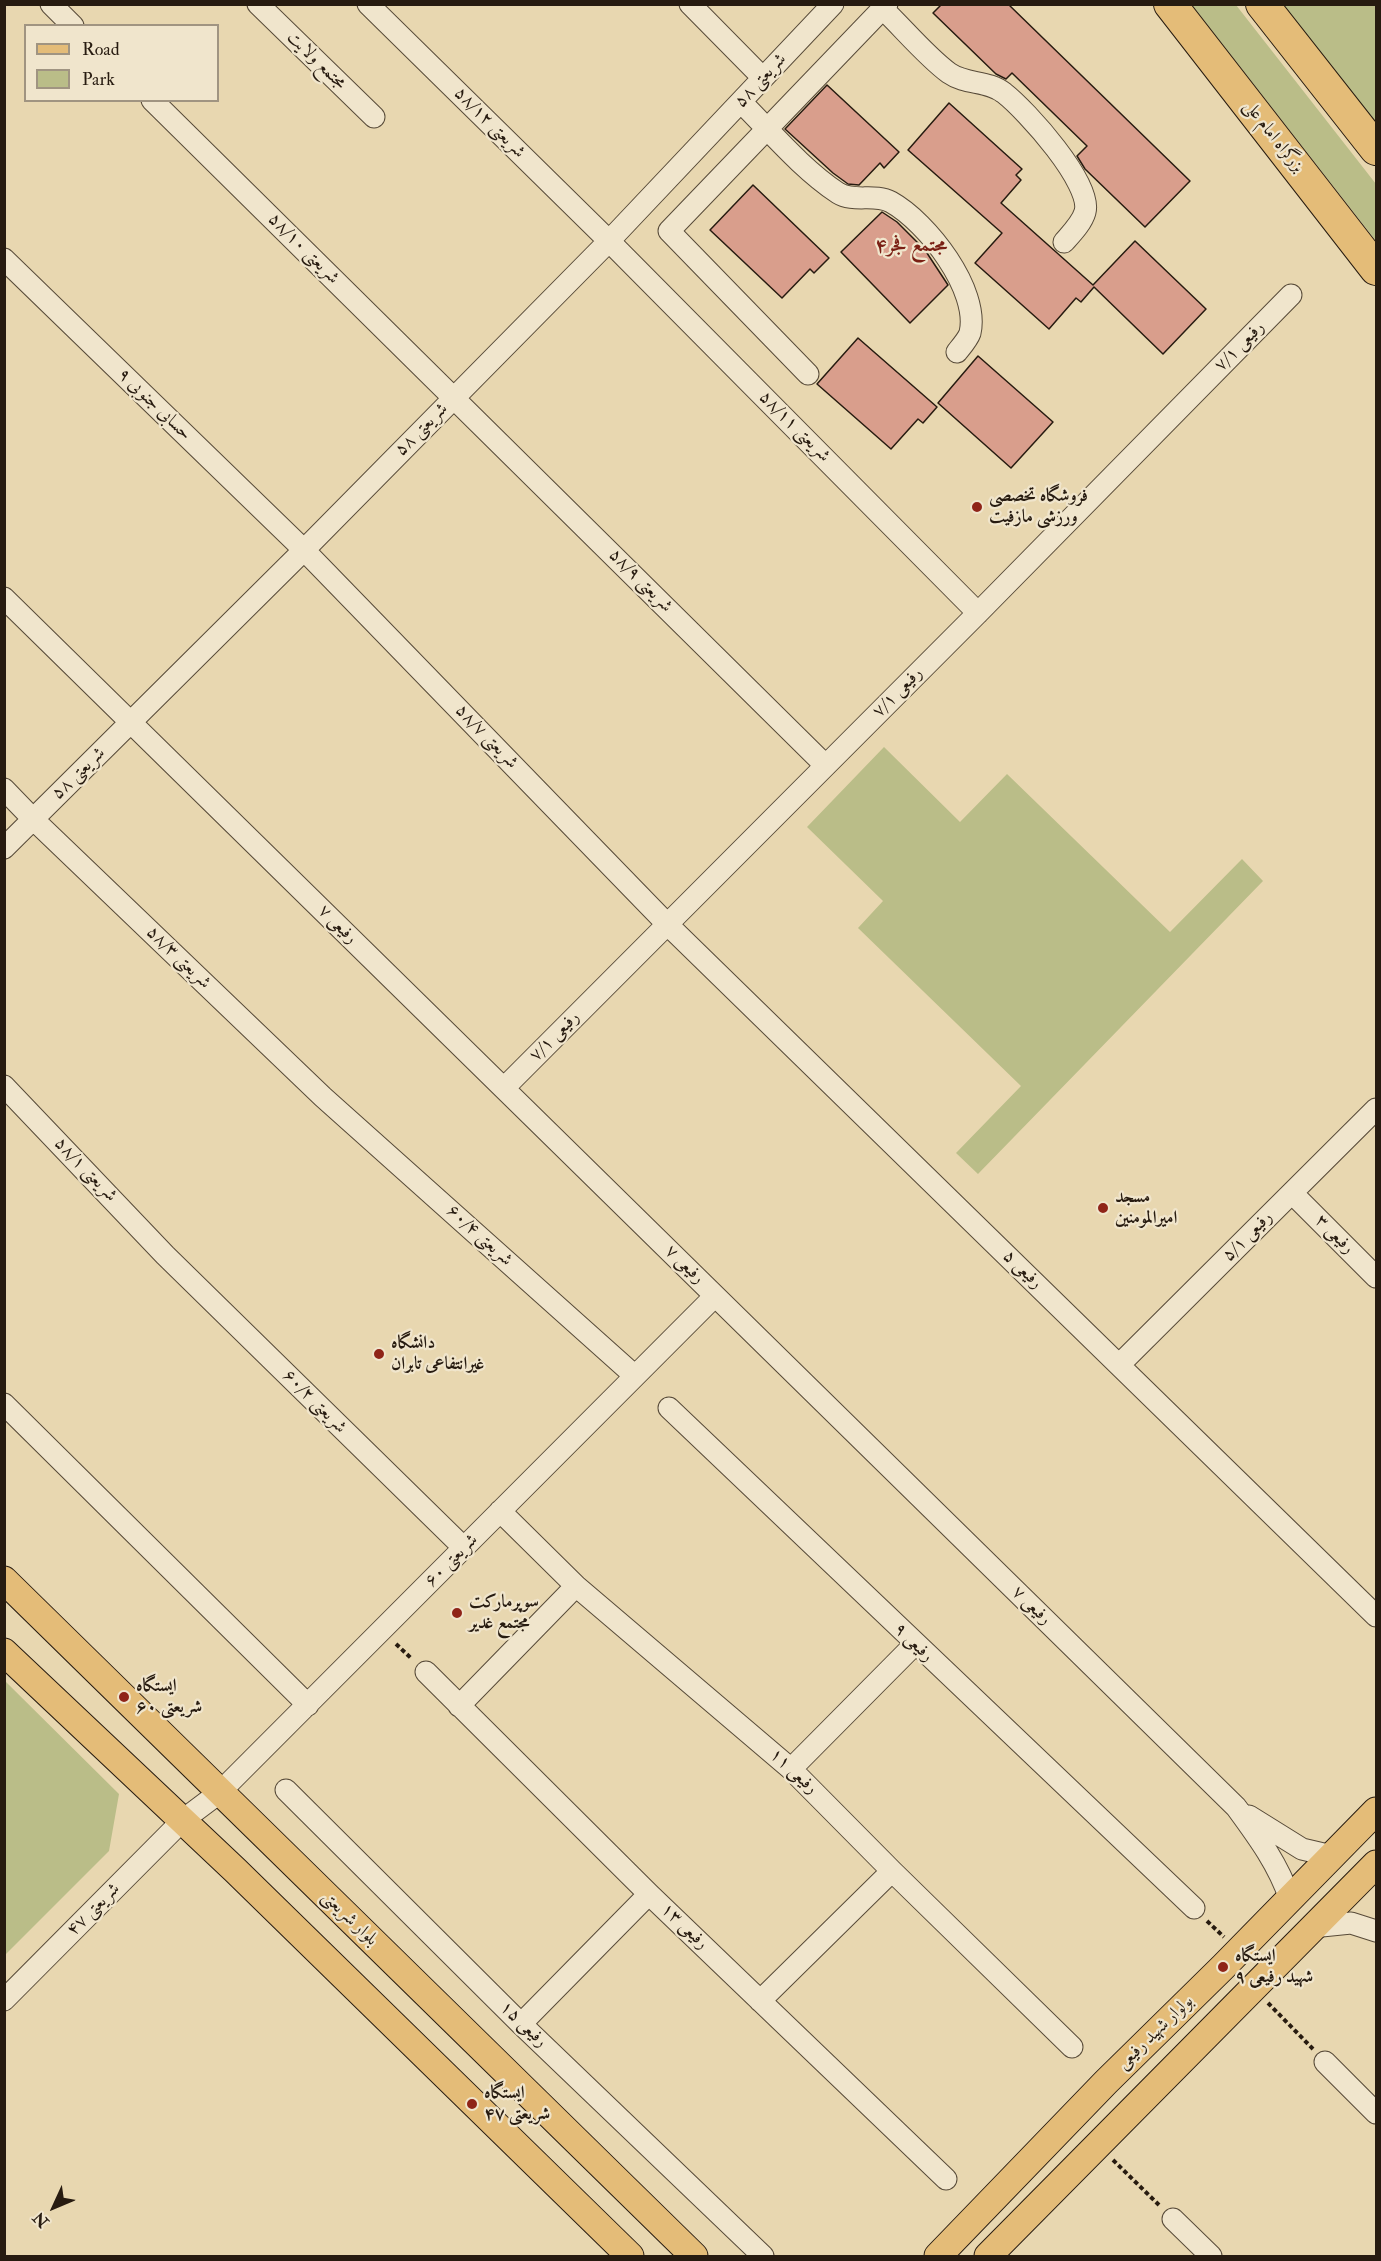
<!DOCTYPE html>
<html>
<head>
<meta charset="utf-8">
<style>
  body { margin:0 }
  #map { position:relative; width:1381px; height:2261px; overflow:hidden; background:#e8d7b0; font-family:"IM FELL Double Pica",serif }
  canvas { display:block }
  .frame { position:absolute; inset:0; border:6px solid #271b10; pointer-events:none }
  .legend { position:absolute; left:24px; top:24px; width:195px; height:78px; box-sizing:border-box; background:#f0e5cc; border:2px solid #a09481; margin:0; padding:8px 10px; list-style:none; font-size:18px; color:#271b10 }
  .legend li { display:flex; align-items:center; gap:12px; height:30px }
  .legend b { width:30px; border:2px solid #a09481 }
  .north { position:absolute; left:24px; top:2177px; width:60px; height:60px; -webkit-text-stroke:4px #f0e5cc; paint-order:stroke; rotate:226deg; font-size:16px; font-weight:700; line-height:24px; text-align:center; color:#271b10 }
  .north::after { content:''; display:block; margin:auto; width:21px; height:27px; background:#271b10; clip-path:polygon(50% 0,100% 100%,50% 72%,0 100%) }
</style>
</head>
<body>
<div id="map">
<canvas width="1381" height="2261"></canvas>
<div class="frame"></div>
<ul class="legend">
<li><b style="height:8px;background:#e4bc78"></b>Road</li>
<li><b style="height:16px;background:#babd88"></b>Park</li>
</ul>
<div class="north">N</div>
</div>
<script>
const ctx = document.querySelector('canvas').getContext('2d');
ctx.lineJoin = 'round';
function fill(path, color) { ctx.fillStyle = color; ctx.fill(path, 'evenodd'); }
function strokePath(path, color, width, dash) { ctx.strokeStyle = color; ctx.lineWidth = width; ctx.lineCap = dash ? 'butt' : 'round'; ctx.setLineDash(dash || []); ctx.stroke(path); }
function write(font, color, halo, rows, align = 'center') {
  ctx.font = font + ' "IM FELL Double Pica",Amiri,serif'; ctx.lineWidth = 4.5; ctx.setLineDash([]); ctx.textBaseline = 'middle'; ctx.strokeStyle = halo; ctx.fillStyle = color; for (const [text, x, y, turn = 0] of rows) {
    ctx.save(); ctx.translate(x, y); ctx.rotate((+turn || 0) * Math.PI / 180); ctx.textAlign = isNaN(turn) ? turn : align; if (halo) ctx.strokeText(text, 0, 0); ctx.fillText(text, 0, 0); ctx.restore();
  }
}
fill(new Path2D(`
  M1192,5H1236L1376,184V241Z
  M1277,5H1376V131Z
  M884,747L960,822L1007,774L1170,932L1242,859L1263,881L978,1174L956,1153L1021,1086L858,928L883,901L807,827Z
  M5,1681L119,1794L109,1851L5,1955Z`), '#babd88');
const building = new Path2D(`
  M942,4H1008L1190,181L1145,227L1085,169L1077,156L1087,146L1012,73L1006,79L996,74L933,13Z
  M827,85L899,152L884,168L880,163L859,185L848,184L833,173L785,129Z
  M949,103L1022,169L1016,175L1021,180L1001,203L1093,285L1135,241L1206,309L1163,354L1094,287L1081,302L1076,298L1049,329L975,263L1002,233L908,150Z
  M753,185L829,258L814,273L810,269L782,298L710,230Z
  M882,212L897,222L925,250L948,285L910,323L841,252Z
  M858,338L937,407L923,423L918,419L891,449L817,384Z
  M978,356L1053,422L1011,468L938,403Z`);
fill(building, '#d99e8c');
strokePath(building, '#271b10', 1.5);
const minor = new Path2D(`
  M51,4L73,26
  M258,4L374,117
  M368,4L609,241L978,613
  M690,4L763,78
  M883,9C903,28 927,57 949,73C966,85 988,80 1004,93C1026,110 1093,184 1085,212C1082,223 1071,234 1064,242
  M152,100L825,765
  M741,102C772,133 802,169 838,193C854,203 874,193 891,202C927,222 980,290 970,333C968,339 961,347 957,352
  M4,259L304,550L667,924L1376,1616
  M808,374L669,231L887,4
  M4,598L1236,1807C1258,1837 1278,1864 1290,1899
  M4,789L33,819L323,1097L635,1376
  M4,848L304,550L609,241L833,4
  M4,1086L165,1255L464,1548
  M504,1088L978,613L1291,295
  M1292,1193L1376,1277
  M1119,1365L1376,1109
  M4,1404L308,1705
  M669,1408L1194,1908
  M500,1511L576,1586L791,1769L892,1871L1072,2047
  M426,1672L649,1894L946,2179
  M459,1706L576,1586
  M791,1769L915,1644
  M286,1790L521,2024L763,2256
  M1249,1816L1302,1849L1332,1856
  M1312,1927L1351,1923L1376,1931
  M4,2000L183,1820L219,1793L715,1296
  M760,2001L892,1871
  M521,2024L649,1894
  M1325,2062L1376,2113
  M1173,2219L1211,2256`);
const major = new Path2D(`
  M4,1580L694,2256
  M4,1652L235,1870L630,2256
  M938,2256L1106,2082L1223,1967L1376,1811
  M988,2256L1376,1864`);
const highway = new Path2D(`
  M1170,4L1376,269
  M1262,4L1376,149`);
strokePath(minor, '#574a38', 23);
strokePath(major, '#271b10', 29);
strokePath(highway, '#271b10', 34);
strokePath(new Path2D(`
  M396,1644L412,1659
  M1207,1921L1224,1937
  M1268,2003L1313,2049
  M1113,2160L1159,2205`), '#271b10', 4, [4.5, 3]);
strokePath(minor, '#f0e5cc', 21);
strokePath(major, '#e4bc78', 27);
strokePath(highway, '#e4bc78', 32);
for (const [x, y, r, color] of [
  [977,507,6,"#8f2418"],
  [1103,1208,6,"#8f2418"],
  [379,1354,6,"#8f2418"],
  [457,1613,6,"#8f2418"],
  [124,1697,6,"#8f2418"],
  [1223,1967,6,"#8f2418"],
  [472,2104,6,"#8f2418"]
]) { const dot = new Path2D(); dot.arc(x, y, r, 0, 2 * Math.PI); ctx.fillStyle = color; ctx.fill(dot); strokePath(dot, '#f0e5cc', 2); }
write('18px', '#271b10', '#f0e5cc', [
  ["مجتمع ولایت",316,61,44],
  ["شریعتی ۵۸",761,81,-47],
  ["شریعتی ۵۸/۱۲",489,123,45],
  ["بزرگراه امام علی",1273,137,52],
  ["شریعتی ۵۸/۱۰",303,249,45],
  ["رفیعی ۷/۱",1240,347,-45],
  ["حسابی جنوبی ۹",154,405,44],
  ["شریعتی ۵۸/۱۱",794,427,45],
  ["شریعتی ۵۸",422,430,-45],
  ["شریعتی ۵۸/۹",640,581,45],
  ["رفیعی ۷/۱",898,693,-45],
  ["شریعتی ۵۸/۷",486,737,46],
  ["شریعتی ۵۸",79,774,-44],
  ["رفیعی ۷",337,925,45],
  ["شریعتی ۵۸/۳",178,958,44],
  ["رفیعی ۷/۱",555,1037,-45],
  ["شریعتی ۵۸/۱",85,1170,46],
  ["رفیعی ۳",1334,1235,45],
  ["شریعتی ۶۰/۴",479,1236,42],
  ["رفیعی ۵/۱",1248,1237,-45],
  ["رفیعی ۷",684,1265,44],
  ["رفیعی ۵",1022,1270,44],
  ["شریعتی ۶۰/۲",314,1402,45],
  ["شریعتی ۶۰",452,1561,-45],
  ["رفیعی ۷",1031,1606,44],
  ["رفیعی ۹",913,1643,44],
  ["رفیعی ۱۱",793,1772,43],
  ["شریعتی ۴۷",94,1910,-45],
  ["بلوار شریعتی",349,1919,44],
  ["رفیعی ۱۳",684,1927,44],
  ["رفیعی ۱۵",523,2025,44],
  ["بولوار شهید رفیعی",1156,2033,-44]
]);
write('bold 18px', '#271b10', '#f0e5cc', [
  ["فروشگاه تخصصی",989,497],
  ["ورزشی مازفیت",989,518],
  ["مسجد",1115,1198],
  ["امیرالمومنین",1115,1219],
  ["دانشگاه",391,1344],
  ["غیرانتفاعی تابران",391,1365],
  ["سوپرمارکت",469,1603],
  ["مجتمع غدیر",469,1624],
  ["ایستگاه",136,1687],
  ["شریعتی ۶۰",136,1708],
  ["ایستگاه",1235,1957],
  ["شهید رفیعی ۹",1235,1978],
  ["ایستگاه",484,2094],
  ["شریعتی ۴۷",484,2115]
], 'left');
write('bold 20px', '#7a1f14', '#f0e5cc', [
  ["مجتمع فجر۴",911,247]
]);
</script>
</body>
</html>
